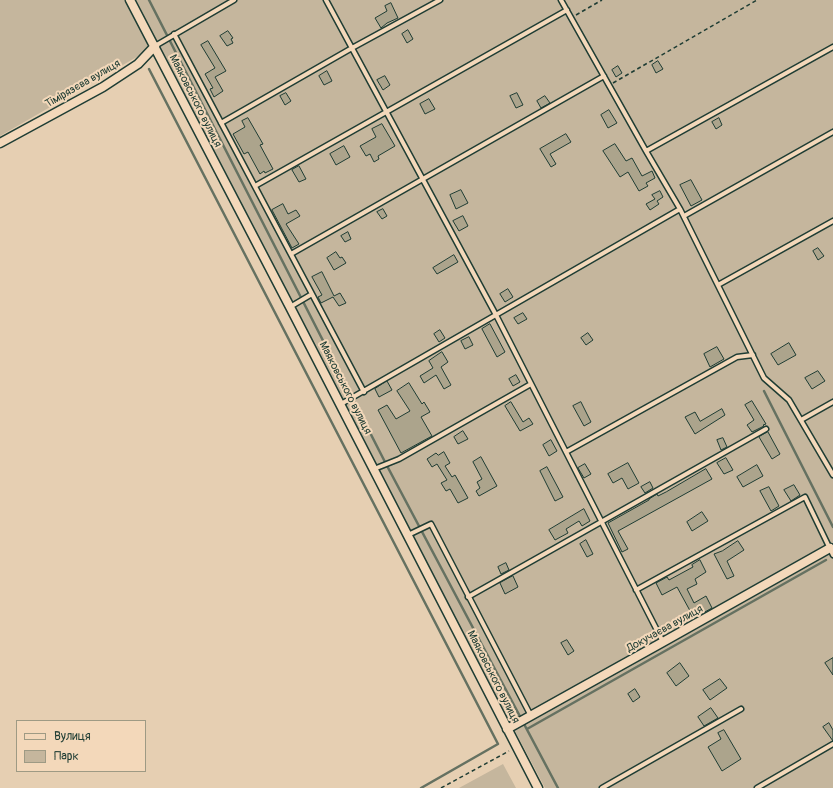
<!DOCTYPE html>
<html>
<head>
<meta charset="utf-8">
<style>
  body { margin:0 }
  #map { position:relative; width:833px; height:788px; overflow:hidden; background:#e6cfb2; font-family:Pangolin,sans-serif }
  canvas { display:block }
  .legend { position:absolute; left:16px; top:720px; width:130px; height:52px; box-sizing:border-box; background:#f3d8ba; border:1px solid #9e9a84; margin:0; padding:5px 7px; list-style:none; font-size:12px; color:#1f3d34 }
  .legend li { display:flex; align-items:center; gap:8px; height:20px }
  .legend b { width:20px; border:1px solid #9e9a84 }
</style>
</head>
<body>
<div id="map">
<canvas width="833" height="788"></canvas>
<ul class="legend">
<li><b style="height:5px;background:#f3d8ba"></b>Вулиця</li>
<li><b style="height:11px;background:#c5b69d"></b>Парк</li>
</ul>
</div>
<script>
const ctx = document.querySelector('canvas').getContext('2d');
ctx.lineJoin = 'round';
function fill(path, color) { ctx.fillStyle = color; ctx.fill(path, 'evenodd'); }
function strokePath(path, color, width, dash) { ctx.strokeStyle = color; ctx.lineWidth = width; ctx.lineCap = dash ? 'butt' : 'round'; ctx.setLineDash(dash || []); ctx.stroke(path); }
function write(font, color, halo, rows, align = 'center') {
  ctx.font = font + ' Pangolin,sans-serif'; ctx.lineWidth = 4; ctx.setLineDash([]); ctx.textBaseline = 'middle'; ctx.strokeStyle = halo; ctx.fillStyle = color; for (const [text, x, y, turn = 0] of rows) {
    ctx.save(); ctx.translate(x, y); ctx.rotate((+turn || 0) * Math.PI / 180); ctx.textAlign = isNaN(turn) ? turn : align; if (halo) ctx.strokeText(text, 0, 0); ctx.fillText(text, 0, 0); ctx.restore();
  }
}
fill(new Path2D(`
  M0,0H129L154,47L0,136Z
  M131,0H833V788H545Z
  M503,764L516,788H459Z`), '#c5b69d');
strokePath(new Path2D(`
  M149,0L385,462L558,788
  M149,69L498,744L421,788
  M764,391L833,527
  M527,729L826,560`), '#657161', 2.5);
const building = new Path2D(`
  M391,3L398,18L387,23L381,28L375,18L387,11L385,6Z
  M408,30L413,39L407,43L402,34Z
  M228,31L233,38L231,39L233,43L227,46L220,36Z
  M208,41L226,71L215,77L223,91L214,97L210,89L213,88L205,74L215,68L201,45Z
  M658,61L663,69L656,73L652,65Z
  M618,66L622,73L616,77L612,70Z
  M327,71L332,81L324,85L319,76Z
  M385,76L390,85L383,90L377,80Z
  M286,93L291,101L285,105L280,96Z
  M517,93L523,105L516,108L510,96Z
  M545,96L550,103L541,108L537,101Z
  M429,99L435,109L425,114L420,104Z
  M609,110L617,123L608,128L601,115Z
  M248,118L263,144L260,145L273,169L265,173L264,171L260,174L248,152L244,154L233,134L245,127L242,121Z
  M719,118L722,125L716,129L712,122Z
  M382,124L395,146L378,156L379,159L374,162L370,154L366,156L360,146L376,137L372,129Z
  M566,134L571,142L550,154L556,164L551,167L540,149Z
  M615,144L626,161L632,158L642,176L652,171L655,178L646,183L648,186L639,191L628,172L620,177L603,151Z
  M344,146L350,157L336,165L330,154Z
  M299,166L306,179L299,182L292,170Z
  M691,180L702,200L691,206L680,185Z
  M461,190L468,203L456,209L450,195Z
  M660,191L663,197L657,201L659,204L650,210L646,204L655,199L652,195Z
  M283,204L288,214L296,210L300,216L286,224L299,244L292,248L272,210Z
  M383,209L387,216L382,219L377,212Z
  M463,216L468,226L459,231L453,221Z
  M348,232L351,239L345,242L341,236Z
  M818,248L824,256L818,260L813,251Z
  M336,252L340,258L342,257L346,263L334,270L327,258Z
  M454,255L458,262L437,274L433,268Z
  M322,272L334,296L340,293L346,303L339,306L333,297L321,303L318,297L322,295L312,277Z
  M508,289L513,297L505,302L500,294Z
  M523,313L527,319L518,324L514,318Z
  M490,324L505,352L497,357L482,329Z
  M440,330L445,338L439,342L434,334Z
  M588,333L593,340L586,345L581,338Z
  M469,337L473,345L465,349L461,341Z
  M789,343L796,355L778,365L771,354Z
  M717,347L724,359L710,367L704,354Z
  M442,352L448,362L441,367L451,385L444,389L436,375L424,383L420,376L433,368L429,361Z
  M818,371L825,381L812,389L805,378Z
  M516,375L520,382L513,386L509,379Z
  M387,381L392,390L379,397L375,389Z
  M409,383L422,404L424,402L430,412L421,417L432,436L401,453L378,410L387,405L396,419L410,411L397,391Z
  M752,401L766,424L763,425L764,426L752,432L747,425L754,420L745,405Z
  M511,402L523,422L529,418L533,424L520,431L505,406Z
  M581,402L591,422L584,426L573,406Z
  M722,409L725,415L695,434L685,417L695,412L700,421Z
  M463,431L468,439L458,444L454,437Z
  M768,432L780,454L772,459L759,437Z
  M723,438L727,447L721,450L717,440Z
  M551,440L557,451L549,456L543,445Z
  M444,452L450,463L445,466L452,477L455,475L468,498L458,503L450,489L446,491L441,483L447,480L437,464L432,467L427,459L436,453L438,455Z
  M481,457L497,486L479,496L476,491L480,488L477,482L482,479L473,462Z
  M726,458L733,470L724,474L717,463Z
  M628,463L639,483L628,489L622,478L613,483L608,474Z
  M585,464L591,474L584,478L578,468Z
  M757,465L763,476L743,487L737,477Z
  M547,467L563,497L555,501L540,471Z
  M706,469L712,479L618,531L628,549L622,552L608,523L649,500V499L657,494L658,496L666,492Z
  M650,482L653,488L645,493L641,487Z
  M794,485L800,495L791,501L784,490Z
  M769,487L779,506L771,511L760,491Z
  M584,509L590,521L582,526L579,521L566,529L568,533L555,540L549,530Z
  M702,512L708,521L692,531L687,522Z
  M586,540L593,554L587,557L580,544Z
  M738,541L744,550L727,561L734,576L727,579L714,554L722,551Z
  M700,560L706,572L695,579L697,584L687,589L694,603L706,596L712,608L694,618L677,587L662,595L656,583L667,577L669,580L693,567L692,565Z
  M506,563L509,570L501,574L498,567Z
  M513,576L518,587L505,594L500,583Z
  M567,640L574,651L568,655L561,643Z
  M833,658V675L825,663Z
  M680,663L689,676L676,686L667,673Z
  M720,679L727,688L710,700L703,690Z
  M635,689L640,697L633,702L628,694Z
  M711,708L718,718L704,726L698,717Z
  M829,723L833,730V741L823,727Z
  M724,730L741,759L722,771L708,747L721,739L718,733Z`);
fill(building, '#aca48c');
strokePath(building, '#1f3d34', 1);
const service = new Path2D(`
  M326,0L496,315L663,642
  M561,0L646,151L680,209L764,378L789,400L833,475
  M174,34L364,392
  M155,46L234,0
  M221,123L352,48L440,0
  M646,151L833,47
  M255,186L567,10
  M684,216L833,132
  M291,254L604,76
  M718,285L833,221
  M290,307L312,294
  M341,404L680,209
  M801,420L833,402
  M566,452L737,357L753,355
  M374,469L399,459L531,384
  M408,535L431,524L531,716
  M636,590L805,497L833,555
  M468,597L766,429
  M602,788L741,709
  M757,788L833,744`);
const minor = new Path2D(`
  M130,0L290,307L538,788
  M0,143L103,87L138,64L155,46
  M507,729L663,642L830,548`);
strokePath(service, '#1f3d34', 7);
strokePath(minor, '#1f3d34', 11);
strokePath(new Path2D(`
  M576,15L602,0
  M613,83L757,0
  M441,788L509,751`), '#1f3d34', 1.5, [4, 3]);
strokePath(service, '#f3d8ba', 4);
strokePath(minor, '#f3d8ba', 8);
write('11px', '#1f3d34', '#f3d8ba', [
  ["Тімірязєва вулиця",83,84,-30],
  ["Маяковського вулиця",195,101,63],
  ["Маяковського вулиця",345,388,63],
  ["Докучаєва вулиця",665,629,-29],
  ["Маяковського вулиця",493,677,63]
]);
</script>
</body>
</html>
